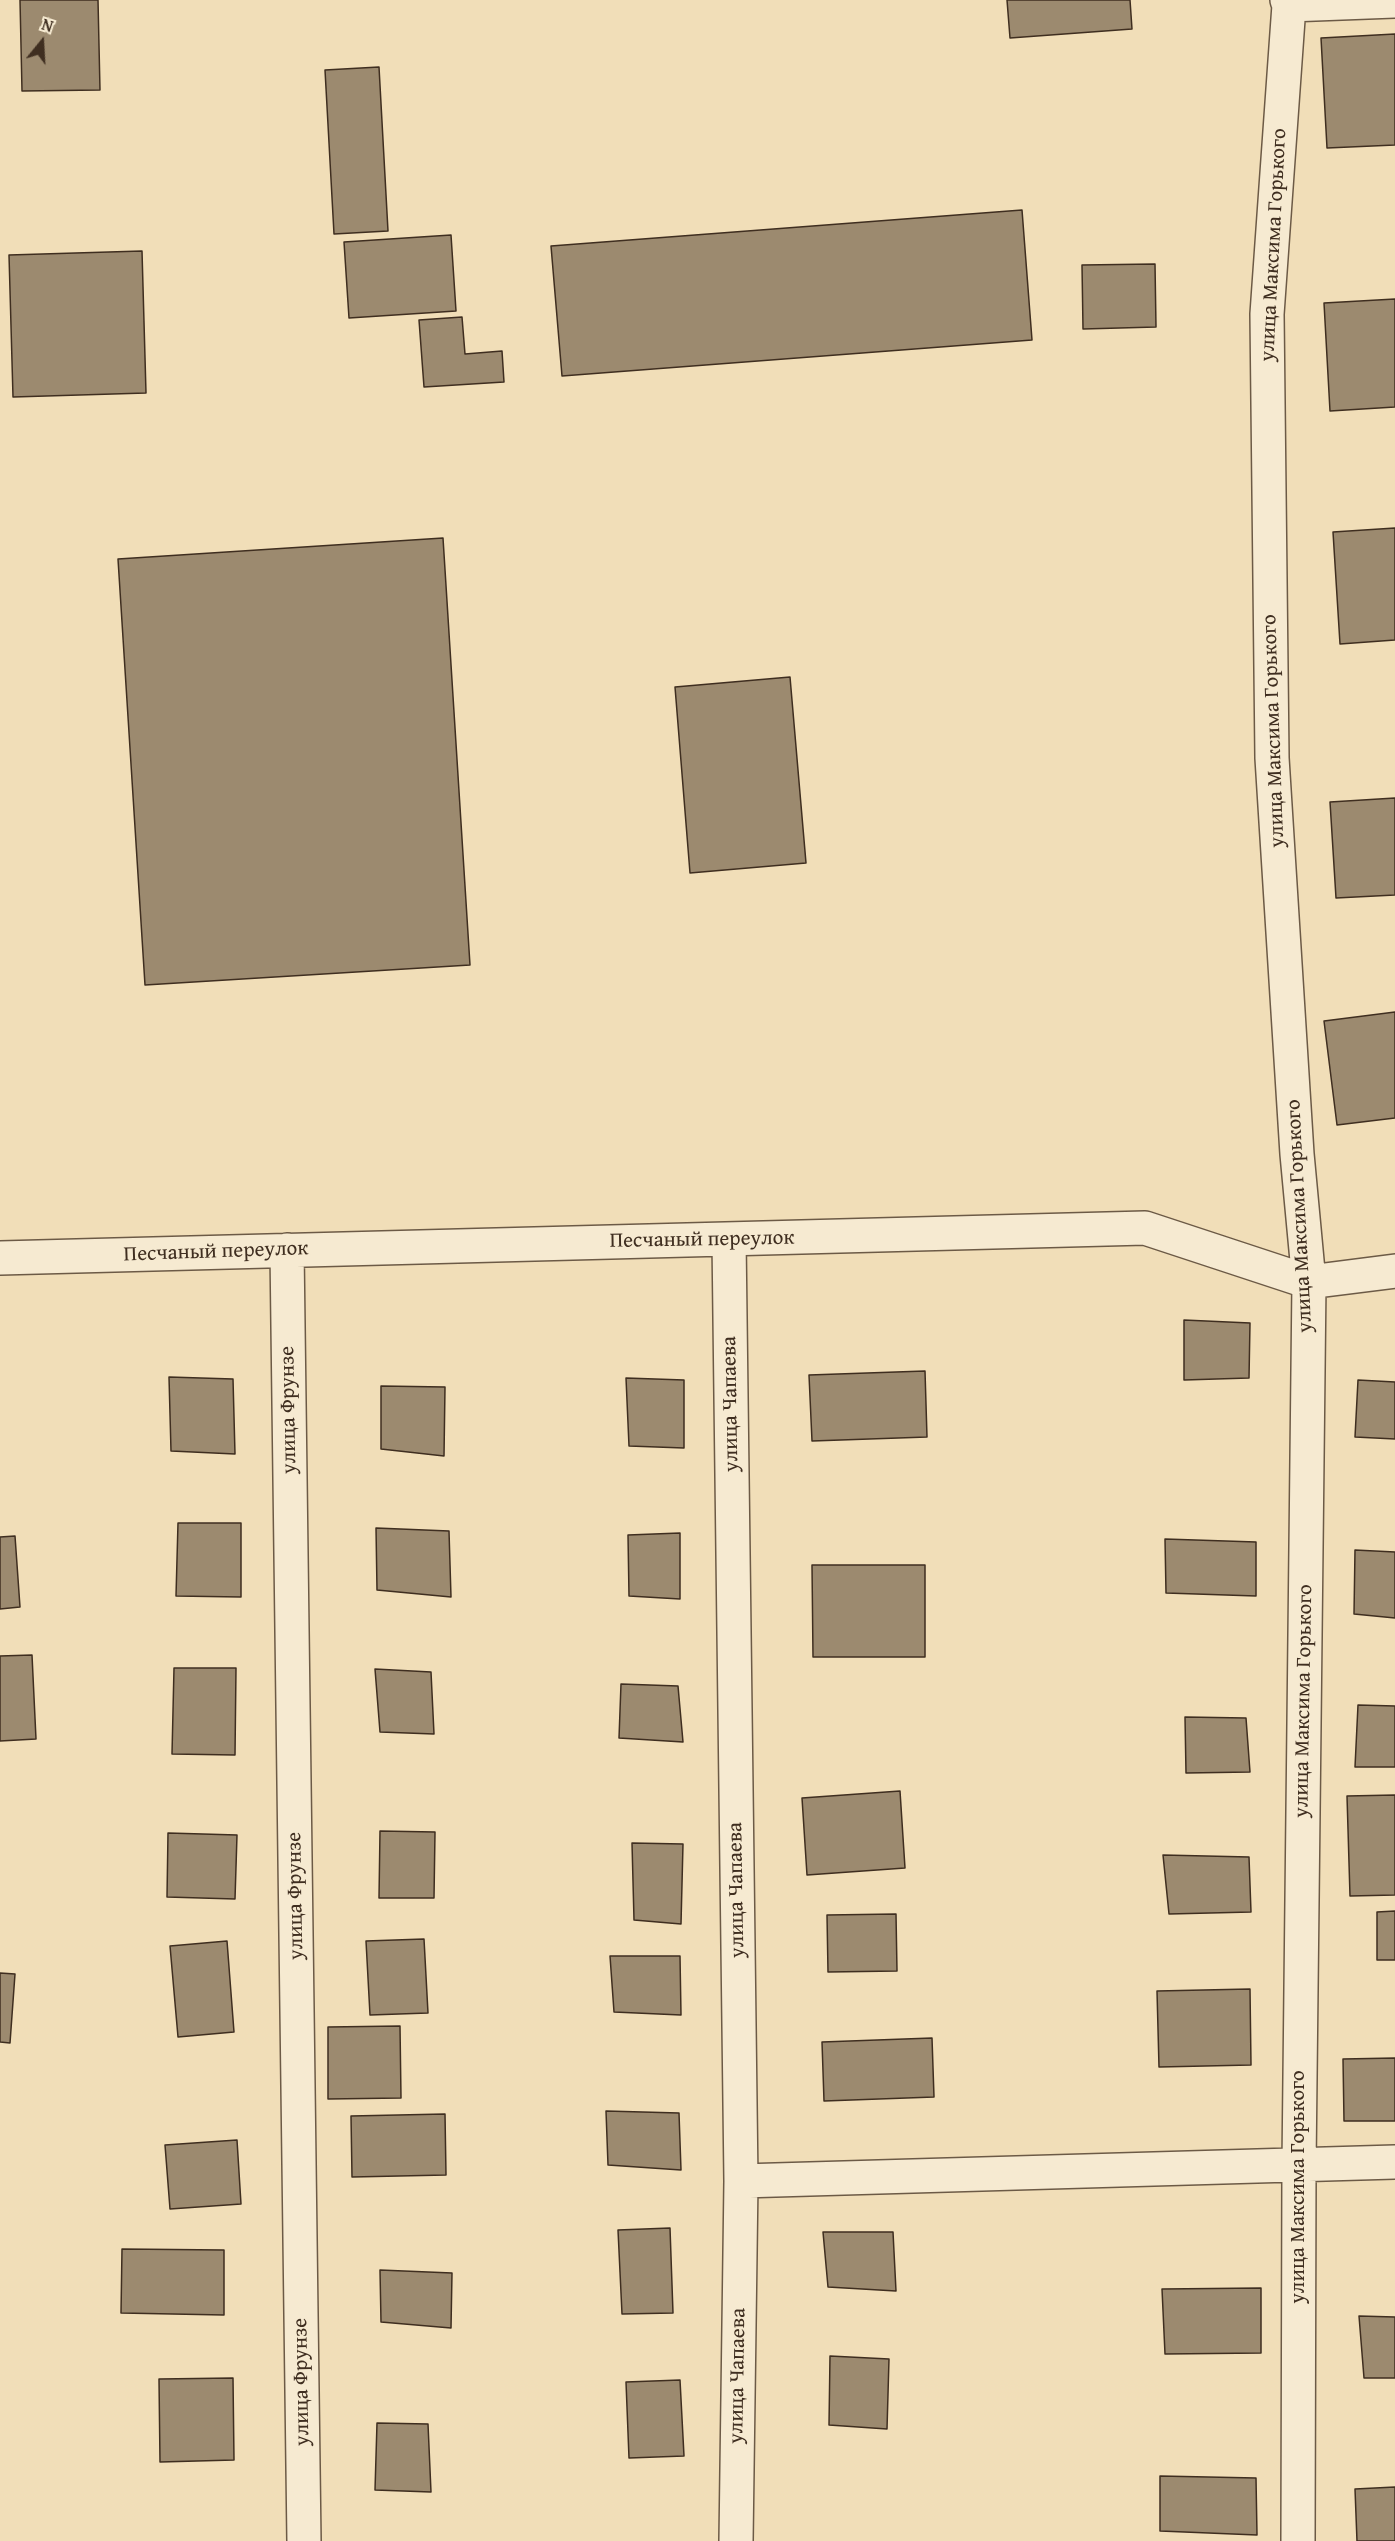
<!DOCTYPE html>
<html>
<head>
<meta charset="utf-8">
<style>
  body { margin:0 }
  #map { position:relative; width:1395px; height:2541px; overflow:hidden; background:#f1deb8; font-family:"Gentium Book Plus",serif }
  canvas { display:block }
  .north { position:absolute; left:12px; top:12px; width:60px; height:60px; -webkit-text-stroke:4px #f6ead1; paint-order:stroke; rotate:18deg; font-size:16px; font-weight:700; line-height:24px; text-align:center; color:#3f2e20 }
  .north::after { content:''; display:block; margin:auto; width:21px; height:27px; background:#3f2e20; clip-path:polygon(50% 0,100% 100%,50% 72%,0 100%) }
</style>
</head>
<body>
<div id="map">
<canvas width="1395" height="2541"></canvas>
<div class="north">N</div>
</div>
<script>
const ctx = document.querySelector('canvas').getContext('2d');
ctx.lineJoin = 'round';
function fill(path, color) { ctx.fillStyle = color; ctx.fill(path, 'evenodd'); }
function strokePath(path, color, width, dash) { ctx.strokeStyle = color; ctx.lineWidth = width; ctx.lineCap = dash ? 'butt' : 'round'; ctx.setLineDash(dash || []); ctx.stroke(path); }
function write(font, color, halo, rows, align = 'center') {
  ctx.font = font + ' "Gentium Book Plus",serif'; ctx.lineWidth = 4.5; ctx.setLineDash([]); ctx.textBaseline = 'middle'; ctx.strokeStyle = halo; ctx.fillStyle = color; for (const [text, x, y, turn = 0] of rows) {
    ctx.save(); ctx.translate(x, y); ctx.rotate((+turn || 0) * Math.PI / 180); ctx.textAlign = isNaN(turn) ? turn : align; if (halo) ctx.strokeText(text, 0, 0); ctx.fillText(text, 0, 0); ctx.restore();
  }
}
const building = new Path2D(`
  M20,0H98L100,90L22,91Z
  M1007,0H1130L1132,29L1010,38Z
  M1395,34V145L1327,148L1321,38Z
  M379,67L388,231L334,234L325,70Z
  M1022,210L1032,340L562,376L551,246Z
  M451,235L456,311L349,318L344,242Z
  M142,251L146,393L13,397L9,255Z
  M1155,264L1156,327L1083,329L1082,265Z
  M1395,299V407L1330,411L1324,303Z
  M462,317L465,354L502,351L504,382L424,387L419,320Z
  M1395,528V640L1340,644L1333,532Z
  M443,538L470,965L145,985L118,559Z
  M790,677L806,863L690,873L675,687Z
  M1395,798V895L1336,898L1330,802Z
  M1395,1012V1118L1337,1125L1324,1021Z
  M1184,1320L1250,1323L1249,1378L1184,1380Z
  M925,1371L927,1437L812,1441L809,1375Z
  M169,1377L233,1379L235,1454L171,1451Z
  M626,1378L684,1380V1448L629,1446Z
  M1358,1380L1395,1382V1439L1355,1437Z
  M381,1386L445,1387L444,1456L381,1449Z
  M178,1523H241V1597L176,1596Z
  M376,1528L449,1531L451,1597L377,1590Z
  M680,1533V1599L629,1596L628,1535Z
  M15,1536L20,1607L0,1609V1537Z
  M1165,1539L1256,1542V1596L1166,1593Z
  M1355,1550L1395,1552V1618L1354,1614Z
  M812,1565H925V1657H813Z
  M32,1655L36,1739L0,1741V1656Z
  M174,1668H236L235,1755L172,1754Z
  M375,1669L431,1672L434,1734L380,1732Z
  M621,1684L678,1686L683,1742L619,1738Z
  M1358,1705L1395,1706V1767H1355Z
  M1185,1717L1246,1718L1250,1772L1186,1773Z
  M900,1791L905,1868L807,1875L802,1798Z
  M1395,1795V1895L1350,1896L1347,1796Z
  M380,1831L435,1832L434,1898H379Z
  M168,1833L237,1835L235,1899L167,1897Z
  M632,1843L683,1844L681,1924L634,1920Z
  M1163,1855L1249,1857L1251,1912L1169,1914Z
  M1395,1911V1960H1377V1912Z
  M896,1914L897,1971L828,1972L827,1915Z
  M424,1939L428,2013L370,2015L366,1941Z
  M227,1941L234,2032L178,2037L170,1946Z
  M610,1956H680L681,2015L614,2012Z
  M0,1973L15,1974L10,2043L0,2042Z
  M1250,1989L1251,2065L1159,2067L1157,1991Z
  M400,2026L401,2098L328,2099V2027Z
  M932,2038L934,2097L824,2101L822,2042Z
  M1395,2058V2121H1344L1343,2059Z
  M606,2111L679,2113L681,2170L608,2165Z
  M445,2114L446,2175L352,2177L351,2116Z
  M237,2140L241,2204L170,2209L165,2145Z
  M670,2228L673,2313L622,2314L618,2230Z
  M823,2232H893L896,2291L828,2287Z
  M122,2249L224,2250V2315L121,2313Z
  M380,2270L452,2273L451,2328L381,2322Z
  M1261,2288V2353L1165,2354L1162,2289Z
  M1359,2316L1395,2317V2378H1364Z
  M830,2356L889,2359L887,2429L829,2425Z
  M233,2378L234,2460L160,2462L159,2379Z
  M680,2380L684,2456L629,2458L626,2382Z
  M377,2423L428,2424L431,2492L375,2490Z
  M1160,2476L1256,2478L1257,2535L1160,2531Z
  M1395,2487V2541H1357L1355,2489Z`);
fill(building, '#9c8a6f');
strokePath(building, '#3f2e20', 1.5);
const minor = new Path2D(`
  M1287,0L1289,5L1267,314L1272,758L1297,1154L1309,1282L1299,2165L1298,2541
  M1289,5L1395,1
  M729,1239L741,2181L736,2541
  M287,1250L304,2541
  M0,1258L1145,1228L1309,1282L1395,1271
  M741,2181L1395,2162`);
strokePath(minor, '#6c5a46', 36);
strokePath(minor, '#f6ead1', 33);
write('21px', '#3f2e20', '#f6ead1', [
  ["улица Максима Горького",1274,245,-87],
  ["улица Максима Горького",1274,731,-92],
  ["улица Максима Горького",1300,1216,-93],
  ["Песчаный переулок",702,1240,-1],
  ["Песчаный переулок",216,1252,-2],
  ["улица Чапаева",731,1404,-91],
  ["улица Фрунзе",289,1410,-91],
  ["улица Максима Горького",1304,1701,-89],
  ["улица Чапаева",737,1890,-91],
  ["улица Фрунзе",296,1896,-91],
  ["улица Максима Горького",1299,2187,-90],
  ["улица Чапаева",738,2376,-89],
  ["улица Фрунзе",302,2382,-91]
]);
</script>
</body>
</html>
